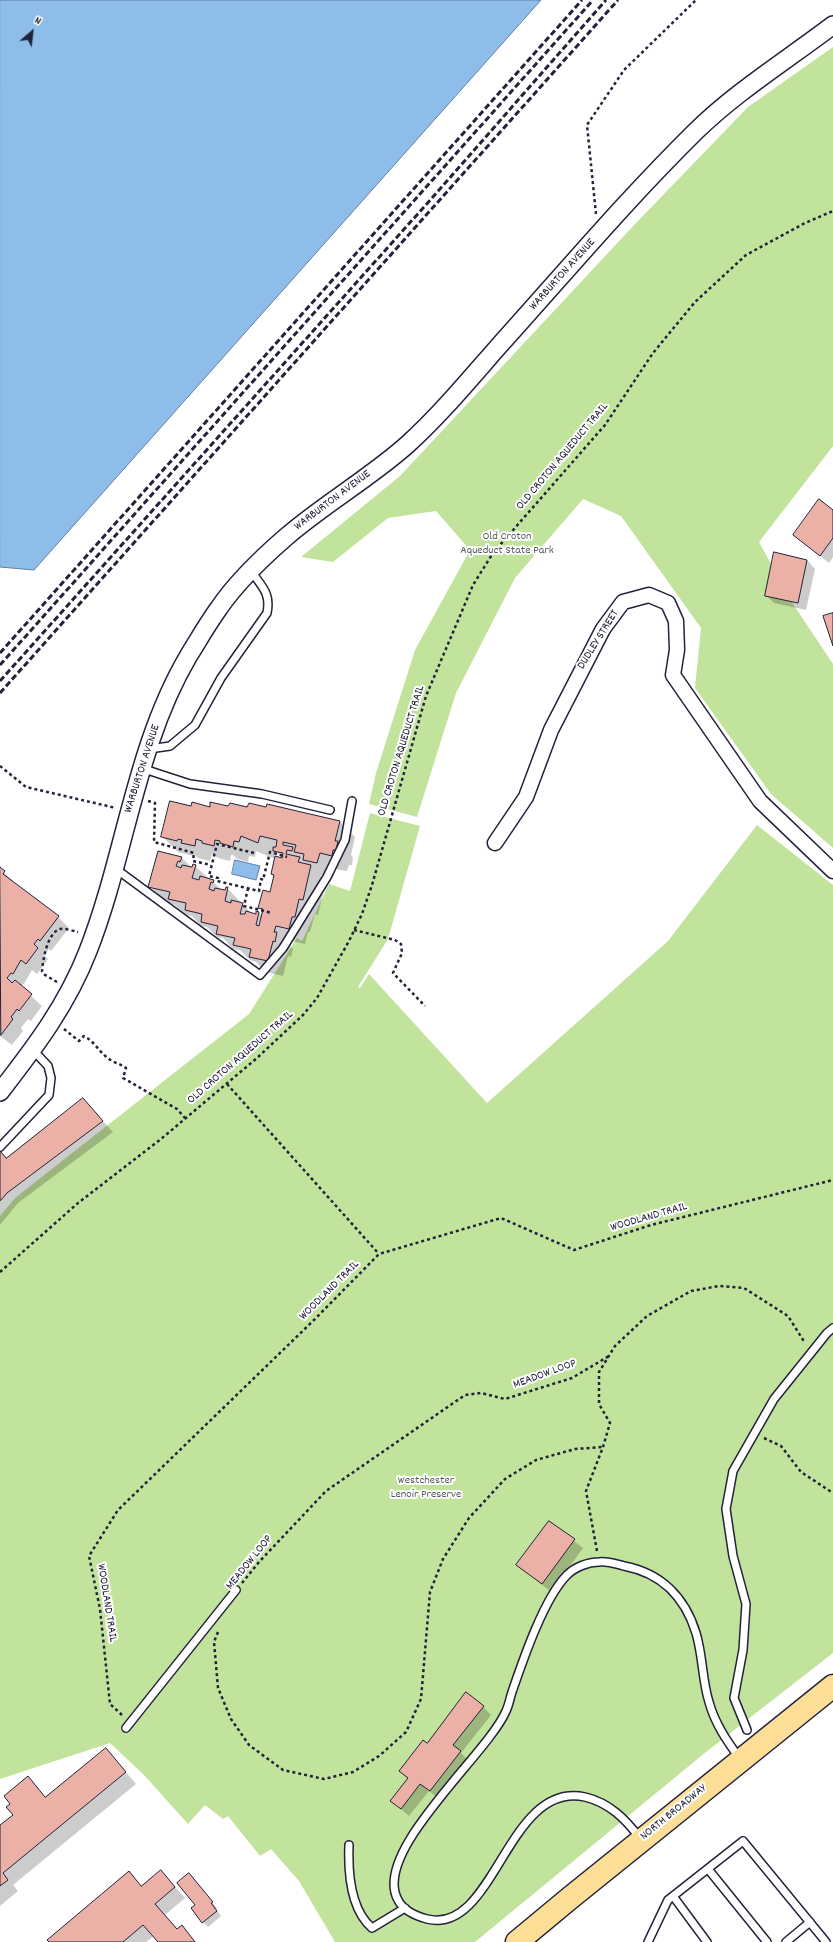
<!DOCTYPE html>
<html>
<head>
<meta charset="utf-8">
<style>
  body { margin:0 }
  #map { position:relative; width:833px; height:1942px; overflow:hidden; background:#fff; font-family:Dekko,sans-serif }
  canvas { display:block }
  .north { position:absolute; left:12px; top:12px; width:40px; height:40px; -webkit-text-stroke:3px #fff; paint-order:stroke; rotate:28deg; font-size:11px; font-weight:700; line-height:16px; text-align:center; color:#22223b }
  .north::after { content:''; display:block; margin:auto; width:14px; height:18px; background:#22223b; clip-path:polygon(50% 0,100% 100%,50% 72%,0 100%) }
</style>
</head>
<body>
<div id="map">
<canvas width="833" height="1942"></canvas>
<div class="north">N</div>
</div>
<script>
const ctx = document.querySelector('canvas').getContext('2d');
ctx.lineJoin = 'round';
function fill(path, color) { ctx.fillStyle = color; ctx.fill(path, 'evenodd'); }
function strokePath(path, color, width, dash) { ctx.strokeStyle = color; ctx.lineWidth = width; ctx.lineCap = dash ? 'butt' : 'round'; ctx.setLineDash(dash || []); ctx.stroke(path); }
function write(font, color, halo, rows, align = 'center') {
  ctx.font = font + ' Dekko,sans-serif'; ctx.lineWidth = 4; ctx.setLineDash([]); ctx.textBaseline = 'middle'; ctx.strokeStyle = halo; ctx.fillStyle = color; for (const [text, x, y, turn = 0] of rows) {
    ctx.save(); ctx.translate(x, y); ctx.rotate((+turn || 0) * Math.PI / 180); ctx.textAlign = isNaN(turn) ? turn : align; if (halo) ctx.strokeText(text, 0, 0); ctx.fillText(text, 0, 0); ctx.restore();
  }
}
fill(new Path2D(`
  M833,47V446L759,542L793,604L833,664V848L771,794L695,688L701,628L621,516L583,499L515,578L456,693L417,817L369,804L376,773L415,650L470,550L436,511L388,518L333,562L301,557L400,476L636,223L748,107Z
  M370,813L420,826L388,939L358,987L360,988L369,974L487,1103L668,941L757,825L833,885V1653L706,1752L475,1942H335L299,1881L271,1849L260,1856L228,1816L223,1819L205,1805L188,1824L144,1775L110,1743L0,1779V1216L15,1198L249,1014L297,938L302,941L329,884L350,891Z`), '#c2e39c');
const water = new Path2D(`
  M0,0H541L34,570L0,567Z
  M235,860L260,866L256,880L232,874Z`);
fill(water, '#8ebde9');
strokePath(water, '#637fa3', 1);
fill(new Path2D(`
  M833,511V557L829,563L794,535Z
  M775,553L807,560L815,569L806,610L774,603L766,595Z
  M229,807L340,822L355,837L351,855L353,858L352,865H349L347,871L335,869L333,878L320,875L326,881L318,915L315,914L310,932H308L305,944L292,941L290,946L293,949L291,957L288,956L283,976L266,972L256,962L250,960L240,950L233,949L223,938L217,937L207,927L201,926L192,916L185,915L175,905L165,902L150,886L181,857L193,869L195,866L223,891L226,892L227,888L252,914L257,915L259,913L263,917L264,912L259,908L271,893L275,877L272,874L275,859L256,851L255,857L249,856L248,862L237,859L233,855H231L230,861L218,858L212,854L210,861L198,858L194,854L193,856L178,852L162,836L191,808ZM276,852L283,859L274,857Z
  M0,868L15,883L14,884L58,917L69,928L51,951L49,949L44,955L48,959L37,974L32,970L24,984L20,986L42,1006L31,1021L28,1019L21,1028L23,1031L12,1045L0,1036Z
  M93,1110L113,1132L18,1203L0,1225V1150L7,1158Z
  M549,1522L583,1548L551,1592L518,1565Z
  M483,1707L491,1715L461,1753L468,1760L438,1798L429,1791L409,1816L392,1801L408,1779L400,1771L427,1744Z
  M106,1749L136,1784L13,1885L18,1891L0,1906V1827L14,1815L11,1804L28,1778L46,1798Z
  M161,1871L185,1898L165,1915L178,1930L181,1927L196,1942H159L154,1936L146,1942H50L128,1873L142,1887Z
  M189,1874L217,1908L216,1909L221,1916L208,1927L203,1922Z`), '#0003');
const building = new Path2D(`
  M819,499L833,510V538L820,556L793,535Z
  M774,552L807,560L798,603L765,596Z
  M833,613V646L823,616Z
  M170,801L191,806L192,802L210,807V802L228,806L230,803L247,807L249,803L266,807L267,804L340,821L335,841H338L336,850H333L332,856L320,853L317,863L303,860L304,854L294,852L296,845L283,842V845L293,847L292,851L287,850L286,854L300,857L298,862L311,865L303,900L299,899L295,917H292L289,929L276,926L274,932H277L275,942L273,941L268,961L249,957L251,949L233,945L235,938L216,934L218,926L201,922L202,914L185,910L186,903L168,899L170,892L148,887L158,851L182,857L180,862L178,861L176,866L181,868L182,865L192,867L193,864L196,865L192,878L199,880L200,876L214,880L213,883L211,882L209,889L214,891L215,888L225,890L226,887H228L225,901L231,903V900L243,903L240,914H245L246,911L256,914V911L259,912L256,925L259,926L263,909L258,908L263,890L270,892L274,875L271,874L275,856L282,858L283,853L273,851V847H276L277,840L260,836L258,843L241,836L239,842L234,841L233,847L220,843V841L215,840L214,846L202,843V841L196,839L195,846L181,843L182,840L178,839L177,841L161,837Z
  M0,867L5,871L3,874L59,916L40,941L38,939L34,944L38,948L26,964L21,960L13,974L11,973L7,978L12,983L15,980L32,994L19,1011L17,1009L11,1017L13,1019L1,1035Z
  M83,1098L103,1121L7,1193L0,1201V1151L6,1158Z
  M549,1521L575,1539L542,1584L516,1565Z
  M466,1692L484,1706L453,1745L461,1751L430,1791L420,1784L401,1809L390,1801L408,1778L399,1771L423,1740L427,1743Z
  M106,1748L126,1772L3,1873L8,1880L0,1886V1825L13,1815L6,1807L10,1804L4,1796L28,1776L45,1797Z
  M161,1870L175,1887L155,1904L177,1929L182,1925L195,1942H158L143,1925L123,1942H49L47,1940L129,1871L141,1886Z
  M189,1873L213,1902L211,1903L217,1911L202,1923L191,1908L195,1905L177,1883Z`);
fill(building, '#ebb1a7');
strokePath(building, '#22223b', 1);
const service = new Path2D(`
  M149,749L170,746L195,725L221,678L267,613C271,593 262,587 251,571
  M141,768L190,784L262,794L330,810
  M116,869L260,975L283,948L327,877L345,840L352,801
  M0,1147L49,1095L51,1078L48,1066L33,1050
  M126,1728L236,1590
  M747,1730L734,1698L743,1650L746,1604L733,1556L726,1509L733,1471L774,1399L827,1333L833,1328
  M640,1838C625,1819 610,1803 585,1797C507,1780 495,1936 427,1919C416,1916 403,1910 398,1900C371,1852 488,1754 506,1711C509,1705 510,1698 512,1692C523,1660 544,1598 567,1575C575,1567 588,1562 599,1562C607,1561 616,1564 624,1566C661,1573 685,1597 696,1633C703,1656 702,1680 709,1702C715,1724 727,1741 740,1759
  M349,1845C348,1871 350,1909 372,1928L405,1908
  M708,1869L767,1942
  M673,1896L707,1942
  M648,1942L668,1900L743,1841L826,1942
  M786,1942L810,1922`);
const minor = new Path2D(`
  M495,843L526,797L551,730L603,629L623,602L649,595L668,603L676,621L677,650L673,675L760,801L833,871`);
const tertiary = new Path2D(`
  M0,1092C35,1047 67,1005 88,951C126,854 135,746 189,655C199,639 208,623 219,608C236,583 263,557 286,537C324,504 370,478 408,444C440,415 469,380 498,347C563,275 626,200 696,131C737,91 787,60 833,25`);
const primary = new Path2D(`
  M517,1942L570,1898L833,1686`);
strokePath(service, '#22223b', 10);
strokePath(minor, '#22223b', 17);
strokePath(tertiary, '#22223b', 20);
strokePath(primary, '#22223b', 25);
strokePath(new Path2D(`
  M596,214L587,125L624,70L696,0
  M0,766L26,787L116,808
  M148,801L155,803L154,842L194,853L193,861L211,865
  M254,853L217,844L209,876L218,878L217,881L259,891L261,879L263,880L270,852L287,857
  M248,888L244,906L272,913
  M354,930L395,940L401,944L402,953L393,973L425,1006
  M57,982L45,975L42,971C43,960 47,933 60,929C65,928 73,931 78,932
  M64,1029L79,1041L84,1036C95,1042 100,1053 109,1059C114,1063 119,1063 126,1068L123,1078L177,1109L185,1118
  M227,1084L379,1254
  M0,1272L78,1203L161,1139L257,1058L303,1015L317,998L349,941L362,914L372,885L426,696L473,585L493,553L605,425L653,353L695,302L746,255L805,223L833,211
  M764,1438L781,1446L801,1472L833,1493
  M597,1551L586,1491L603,1447L610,1423L599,1404V1372L615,1346L647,1316L691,1291L719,1286L744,1288L788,1316L805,1343
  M242,1583L259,1562L326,1491L465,1395L481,1393L505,1399L572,1378L609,1356
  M218,1632L214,1642L218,1688L231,1719L249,1745L283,1770L324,1779L353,1772L379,1756L406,1732L421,1699L430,1592L443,1559L469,1518L505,1479L536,1460L575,1449L603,1447
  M122,1715L110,1704L100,1609L89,1556L118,1510L315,1319L379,1254L501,1218L574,1250L651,1225L833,1180`), '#22223b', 2.5, [3, 3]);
strokePath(service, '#fff', 7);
strokePath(minor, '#fff', 14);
strokePath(tertiary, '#fff', 17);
strokePath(primary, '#fdde96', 22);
strokePath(new Path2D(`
  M0,653L582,0
  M0,665L593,0
  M0,681L432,198L606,0
  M0,693L618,0`), '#22223b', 3, [6, 3]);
write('12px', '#22223b', '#fff', [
  ["WARBURTON AVENUE",563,275,-48],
  ["OLD CROTON AQUEDUCT TRAIL",563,457,-50],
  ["WARBURTON AVENUE",333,501,-37],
  ["DUDLEY STREET",599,640,-58],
  ["OLD CROTON AQUEDUCT TRAIL",402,751,-73],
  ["WARBURTON AVENUE",143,769,-72],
  ["OLD CROTON AQUEDUCT TRAIL",241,1058,-41],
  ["WOODLAND TRAIL",649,1218,-16],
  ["WOODLAND TRAIL",330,1291,-45],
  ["MEADOW LOOP",545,1375,-20],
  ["MEADOW LOOP",250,1563,-51],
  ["WOODLAND TRAIL",106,1603,81],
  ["NORTH BROADWAY",674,1813,-39]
]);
write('12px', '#525c58', '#fff', [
  ["Old Croton",507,537],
  ["Aqueduct State Park",507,551],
  ["Westchester",426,1481],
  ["Lenoir Preserve",426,1495]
]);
</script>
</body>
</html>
